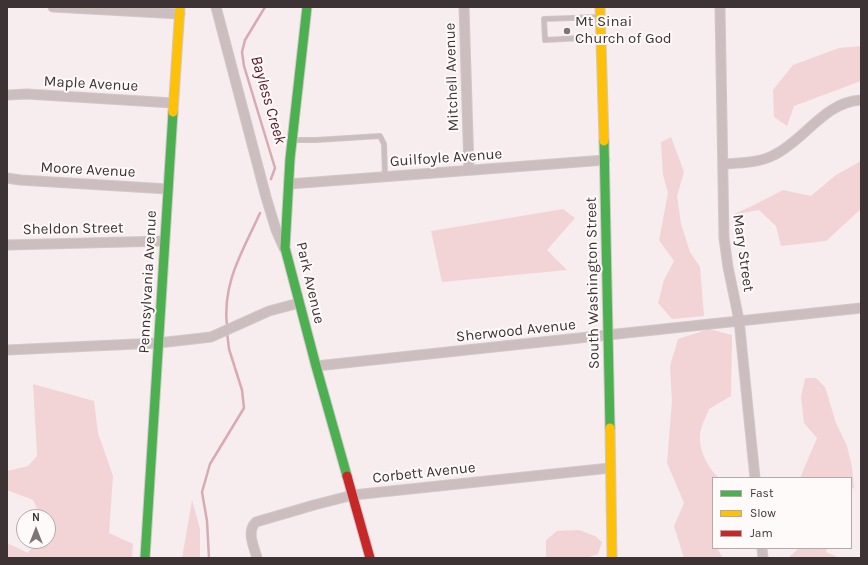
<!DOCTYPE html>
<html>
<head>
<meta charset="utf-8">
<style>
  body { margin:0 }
  #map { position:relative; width:868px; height:565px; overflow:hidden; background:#f7ecee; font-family:Karla,sans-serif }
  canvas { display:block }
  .frame { position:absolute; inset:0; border:8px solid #3d3334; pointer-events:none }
  .legend { position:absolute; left:712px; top:477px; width:140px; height:72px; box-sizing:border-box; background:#fffafa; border:1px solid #b1aaab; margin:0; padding:5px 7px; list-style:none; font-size:12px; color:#3d3334 }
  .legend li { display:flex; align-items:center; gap:8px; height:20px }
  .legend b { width:20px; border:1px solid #b1aaab }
  .north { position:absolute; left:16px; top:509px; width:40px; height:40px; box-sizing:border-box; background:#fffafa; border:1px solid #b1aaab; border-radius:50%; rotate:0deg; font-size:11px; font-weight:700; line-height:16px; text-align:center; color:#3d3334 }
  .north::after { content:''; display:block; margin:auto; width:14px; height:18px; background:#7e7475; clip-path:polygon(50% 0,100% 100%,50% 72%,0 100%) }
</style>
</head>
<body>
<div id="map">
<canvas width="868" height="565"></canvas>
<div class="frame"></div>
<ul class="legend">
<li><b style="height:5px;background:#4caf50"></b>Fast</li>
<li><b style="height:5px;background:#ffc107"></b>Slow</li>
<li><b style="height:5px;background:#c62828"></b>Jam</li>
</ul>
<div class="north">N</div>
</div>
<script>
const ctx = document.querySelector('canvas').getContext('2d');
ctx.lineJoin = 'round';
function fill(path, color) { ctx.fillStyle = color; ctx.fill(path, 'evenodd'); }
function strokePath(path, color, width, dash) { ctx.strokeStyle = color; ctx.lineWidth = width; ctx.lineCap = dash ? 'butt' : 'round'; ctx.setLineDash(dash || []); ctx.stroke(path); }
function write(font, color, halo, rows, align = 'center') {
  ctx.font = font + ' Karla,sans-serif'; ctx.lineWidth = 4; ctx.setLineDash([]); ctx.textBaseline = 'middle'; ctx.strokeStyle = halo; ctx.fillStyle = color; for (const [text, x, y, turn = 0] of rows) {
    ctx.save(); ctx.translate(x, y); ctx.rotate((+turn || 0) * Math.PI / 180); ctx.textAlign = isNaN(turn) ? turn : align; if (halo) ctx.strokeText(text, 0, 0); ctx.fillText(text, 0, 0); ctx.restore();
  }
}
fill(new Path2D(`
  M861,46V81L794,106L787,126L774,117L773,90L793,65L839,48Z
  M671,137L684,172L677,196L681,224L690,252L700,267L704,316L672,319L658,303L664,280L674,261L659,240L668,193L663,175L661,142Z
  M861,161V209L826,241L781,246L776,226L759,210L732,215L752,206L783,190L811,196L836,175Z
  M563,209L575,218L547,250L567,270L442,282L431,231Z
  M709,329L732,335L731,396L709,409C706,417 700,428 700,436C699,451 708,468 719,478H713V548H717L723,558H684L674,526L684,503L667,463L672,401L670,366L678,339Z
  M805,378H816L825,387L836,423L847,446L852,467L854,488L851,489V478H800L817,438L804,423L801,397Z
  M33,384L94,401L98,433L113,476L109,533L133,544L132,558H7V543L28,553L37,541H48V517H41L33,500L7,490V471L28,466L37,456Z
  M192,500L200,529V558H182Z
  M579,530L595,536L602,542L598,554L586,558H546V540L557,531Z
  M799,548H827L826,552L839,558H788Z`), '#f2d4d7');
strokePath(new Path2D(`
  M265,7L245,40L242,52L244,66L275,168L271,179
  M227,327C222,282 243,251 260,213
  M209,558L207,521L202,492L210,464L244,408L242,390L229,349L227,332`), '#d6acb2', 2.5);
const lane = new Path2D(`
  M599,17L544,19L545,40L599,37
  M293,140H316L380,136L384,144L385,176`);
const street = new Path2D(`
  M53,7L180,14
  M216,7L266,197L276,230L284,248
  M464,7L469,170
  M720,7L724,238L728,267L739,320L755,478
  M7,95L27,94L173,103
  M723,164C740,163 759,163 774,155C805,140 824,102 861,100
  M7,178L20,180L168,189
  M289,184L605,160
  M7,245L164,241
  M7,350L158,343L211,337L269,311L299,303
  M316,366L861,308
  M762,548L763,558
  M257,558C254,547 246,531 256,522L314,505L353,495L610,468`);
const fast = new Path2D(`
  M307,7L290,159L285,248L316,366L347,476
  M604,141L610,428
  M145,558L173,112`);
const slow = new Path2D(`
  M600,7L604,141
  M173,112L180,7
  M610,428L612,558`);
const jam = new Path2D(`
  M347,476L370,558`);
strokePath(lane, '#d1c8ca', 6);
strokePath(street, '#d1c8ca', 11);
strokePath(fast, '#d1c8ca', 11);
strokePath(slow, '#d1c8ca', 11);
strokePath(jam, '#d1c8ca', 11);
strokePath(lane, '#ccbdbe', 4.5);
strokePath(street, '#ccbdbe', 9);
strokePath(fast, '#4caf50', 9);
strokePath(slow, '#ffc107', 9);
strokePath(jam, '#c62828', 9);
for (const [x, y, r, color] of [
  [567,31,4,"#7e7475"]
]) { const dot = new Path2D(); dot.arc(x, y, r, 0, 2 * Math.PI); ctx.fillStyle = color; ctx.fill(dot); strokePath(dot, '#fffafa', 1.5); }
write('15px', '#3d3334', '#fffafa', [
  ["Mt Sinai",575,22],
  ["Church of God",575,39]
], 'left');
write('15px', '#3d3334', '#fffafa', [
  ["Mitchell Avenue",452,77,-92],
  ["Maple Avenue",91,84,3],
  ["Guilfoyle Avenue",446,158,-4],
  ["Moore Avenue",88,170,3],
  ["Sheldon Street",73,229,-1],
  ["Mary Street",743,253,82],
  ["Pennsylvania Avenue",148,282,-87],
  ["Park Avenue",310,283,77],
  ["South Washington Street",593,283,-91],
  ["Sherwood Avenue",516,331,-6],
  ["Corbett Avenue",424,473,-6]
]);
write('italic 16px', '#561423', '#fffafa', [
  ["Bayless Creek",268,100,74]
]);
</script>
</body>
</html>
